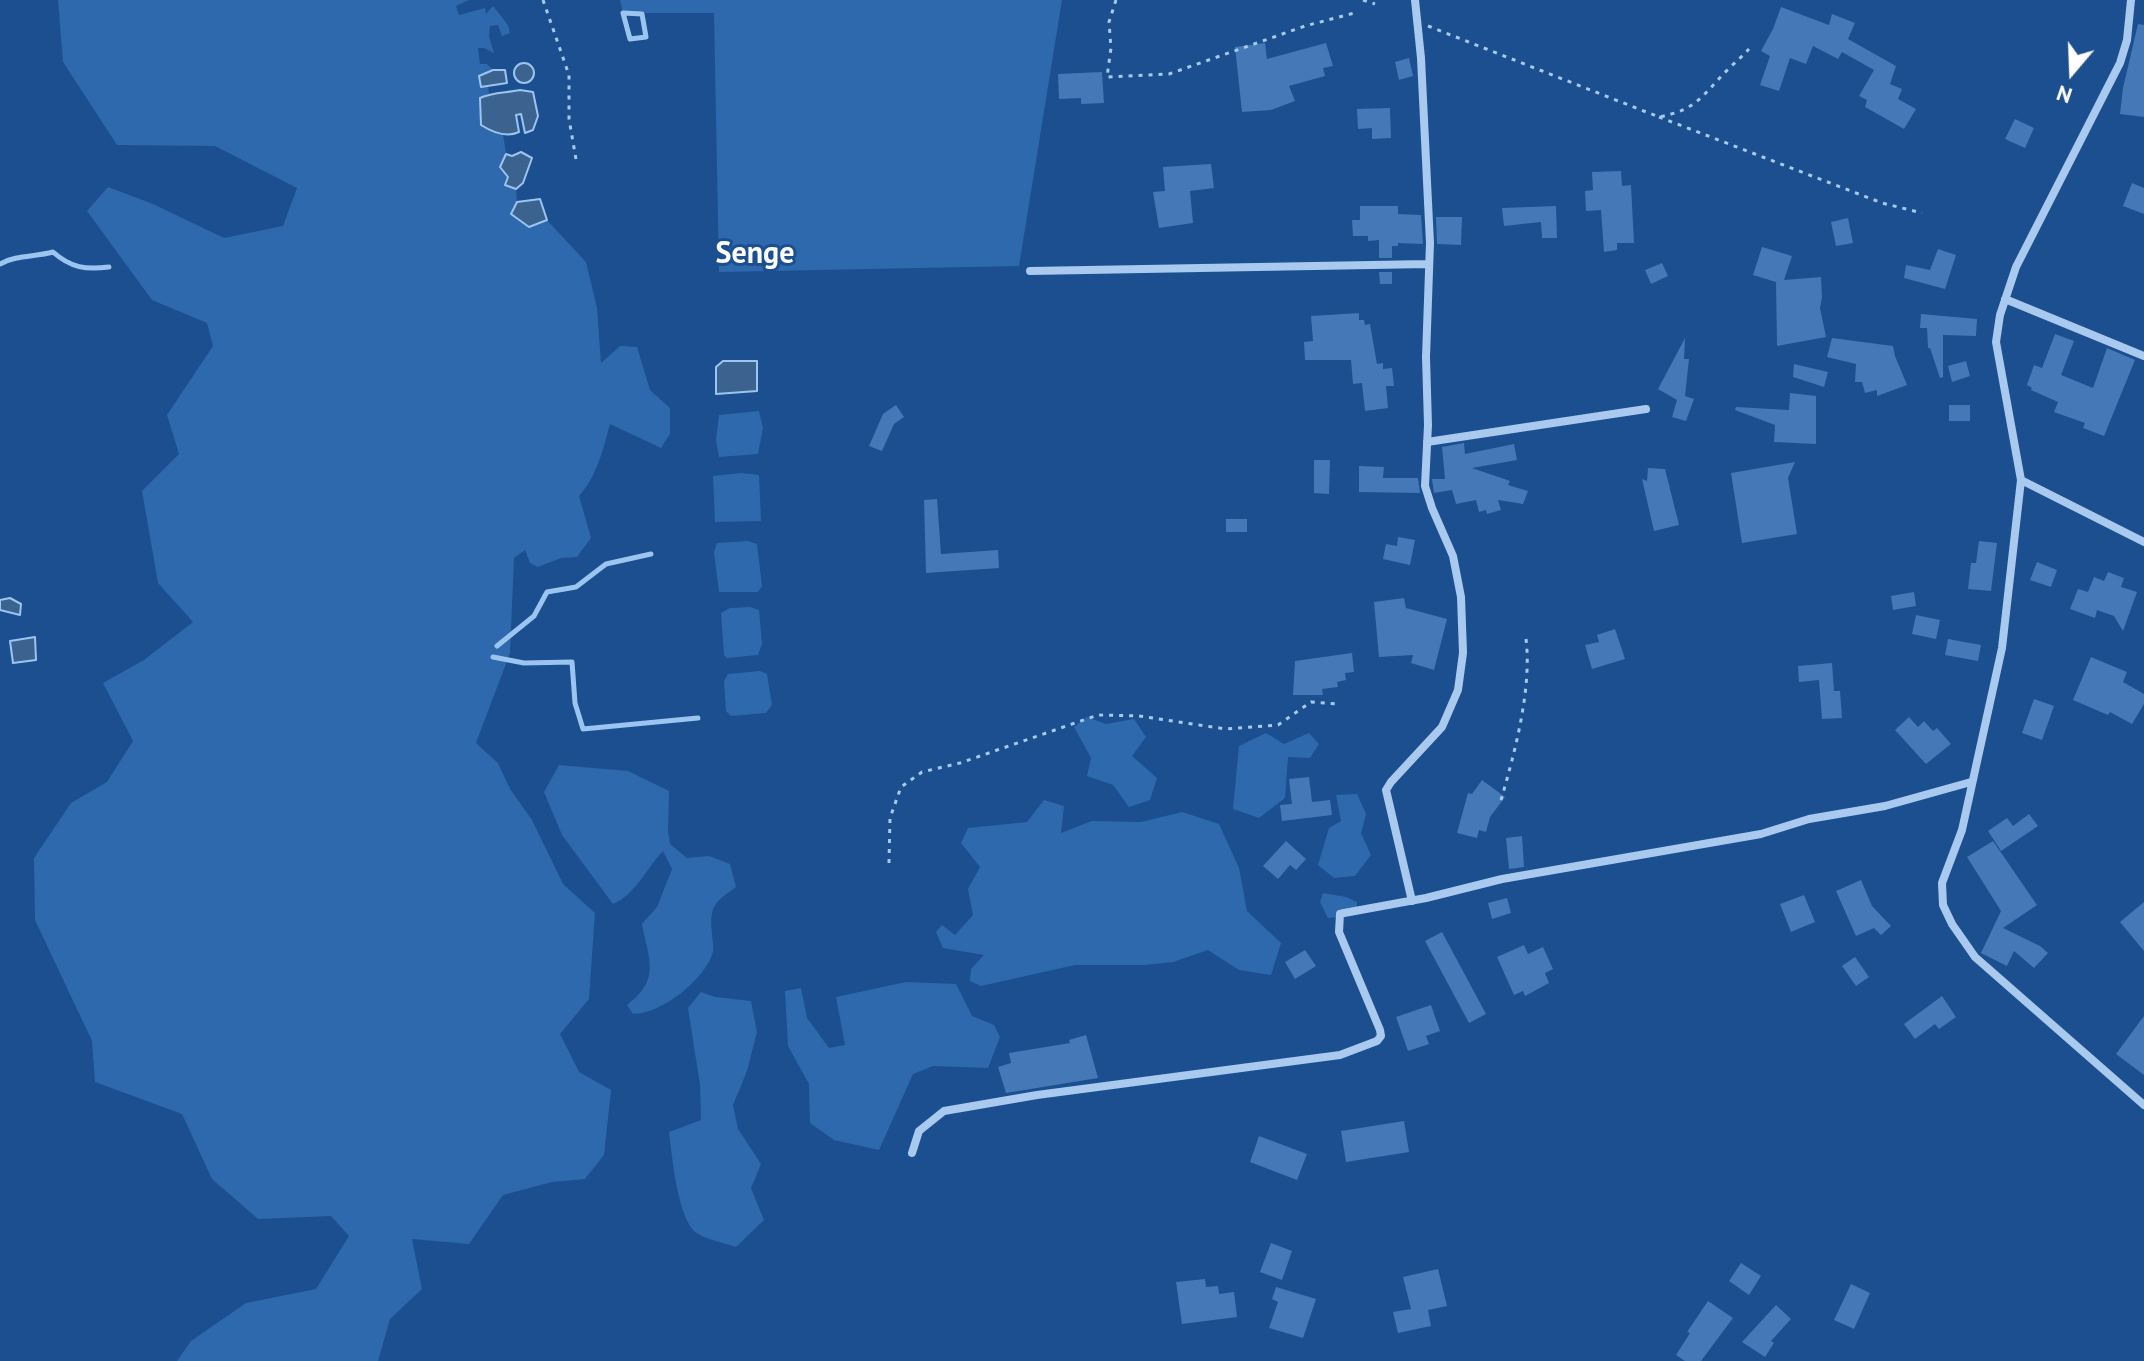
<!DOCTYPE html>
<html>
<head>
<meta charset="utf-8">
<style>
  body { margin:0 }
  #map { position:relative; width:2144px; height:1361px; overflow:hidden; background:#1b4f8f; font-family:"PT Sans",sans-serif }
  canvas { display:block }
  .north { position:absolute; left:2032px; top:32px; width:80px; height:80px; -webkit-text-stroke:6px #1b4f8f; paint-order:stroke; rotate:199deg; font-size:22px; font-weight:700; line-height:32px; text-align:center; color:#fff }
  .north::after { content:''; display:block; margin:auto; width:28px; height:36px; background:#fff; clip-path:polygon(50% 0,100% 100%,50% 72%,0 100%) }
</style>
</head>
<body>
<div id="map">
<canvas width="2144" height="1361"></canvas>
<div class="north">N</div>
</div>
<script>
const ctx = document.querySelector('canvas').getContext('2d');
ctx.lineJoin = 'round';
function fill(path, color) { ctx.fillStyle = color; ctx.fill(path, 'evenodd'); }
function strokePath(path, color, width, dash) { ctx.strokeStyle = color; ctx.lineWidth = width; ctx.lineCap = dash ? 'butt' : 'round'; ctx.setLineDash(dash || []); ctx.stroke(path); }
function write(font, color, halo, rows, align = 'center') {
  ctx.font = font + ' "PT Sans",sans-serif'; ctx.lineWidth = 6; ctx.setLineDash([]); ctx.textBaseline = 'middle'; ctx.strokeStyle = halo; ctx.fillStyle = color; for (const [text, x, y, turn = 0] of rows) {
    ctx.save(); ctx.translate(x, y); ctx.rotate((+turn || 0) * Math.PI / 180); ctx.textAlign = isNaN(turn) ? turn : align; if (halo) ctx.strokeText(text, 0, 0); ctx.fillText(text, 0, 0); ctx.restore();
  }
}
fill(new Path2D(`
  M58,0H469L456,6L459,15L485,8L486,14L493,6L508,25L510,33L502,36L498,25L490,26L489,36L494,53L484,48H478L480,64H487L493,70L479,76L481,87L488,86L489,93L480,98L481,125L503,134L506,154L500,167L508,177L505,185L516,189L517,202L511,215L529,227L547,220L586,262L597,308L601,363L620,346L637,347L650,390L670,408V434L661,448L610,424C603,450 597,476 579,496L591,538L577,557L561,558L538,567L530,563L525,550L514,558L510,653L476,743L498,763L510,789L532,820L563,884L595,913L589,999L560,1034L579,1072L611,1090L604,1155L585,1179L552,1182L503,1195L469,1244L412,1239L422,1289L390,1319L378,1361H177L191,1341L246,1303L316,1289L349,1236L331,1216L258,1219L212,1179L182,1114L95,1082L92,1041L35,920L34,858L71,803L107,782L133,741L103,683L144,660L193,622L158,583L142,491L179,454L167,415L213,346L207,323L152,300L87,211L108,187L153,204L224,238L283,226L297,188L215,146L117,145L63,62Z
  M620,0H1062L1019,266L719,272L714,13H623Z
  M759,411L763,428L758,454L719,457L716,440L719,415Z
  M741,473L759,475L761,521L715,522L713,476Z
  M748,541L757,544L762,586L758,592H719L714,552L717,543Z
  M750,607L759,610L762,644L758,655L727,658L724,655L721,613L730,608Z
  M760,671L767,674L772,705L766,713L731,716L726,711L724,681L728,674Z
  M1087,717L1106,724L1134,719L1146,737L1132,756L1157,778L1150,800L1129,807L1113,785L1087,776L1091,758L1074,727Z
  M1266,733L1284,744L1309,733L1319,744L1310,758L1288,757L1285,798L1259,818L1233,809L1239,746Z
  M559,765L628,771L669,791L668,831L670,844L687,858L709,856L730,864L736,887C715,902 709,906 712,933C712,938 714,947 713,952C705,980 661,1014 633,1014L627,1005C661,979 649,961 642,924L657,907L672,869L663,851C646,869 635,895 613,904L562,835L544,792Z
  M1357,794L1366,814L1361,833L1371,855L1355,876L1334,878L1318,865L1329,828L1341,821L1336,795Z
  M1044,800L1064,806L1061,833L1092,821L1141,822L1182,812L1219,824L1239,868L1247,911L1281,943L1271,975L1239,970L1208,950L1173,962L1145,965H1075L981,986L970,981L971,969L984,955L943,948L936,932L942,925L955,935L973,915L968,889L980,867L961,843L968,828L1027,822Z
  M1323,893L1346,897L1357,902L1356,915L1328,918L1320,902Z
  M906,982L956,984L972,1016L994,1025L1000,1037L988,1068L933,1066L913,1074L879,1150L834,1140L810,1123L809,1084L788,1046L785,991L801,988L807,1018L829,1048L845,1045L836,997Z
  M701,992L715,997L751,1001L757,1032L747,1071L733,1105L738,1129L761,1164L751,1188L764,1220L736,1247C725,1243 703,1239 694,1231C677,1213 672,1156 669,1132L701,1120L700,1085L688,1008Z`), '#2e69ad');
const water = new Path2D(`
  M514 73a10 10 0 1 1 20 0a10 10 0 1 1-20 0Z
  M493,70H505L507,83L481,87L479,76Z
  M520,90L533,92L538,116L533,130L525,133L521,114L516,115L519,132C506,138 492,132 481,125L480,98C492,92 506,93 520,90Z
  M521,152L532,158L523,183L516,189L505,185L508,177L500,167L506,154L512,156Z
  M540,199L547,220L529,227L511,214L517,202Z
  M723,361H757V391L716,394V367Z
  M10,598L21,604L20,615L0,610V600Z
  M35,637L36,660L13,663L10,641Z`);
fill(water, '#3c6290');
strokePath(water, '#9cc4f0', 2);
strokePath(new Path2D(`
  M623,13L642,14L646,37L630,39Z
  M0,264C16,255 35,257 53,252C71,268 86,270 109,267
  M497,646L534,616L547,592L576,587L606,564L651,554
  M493,657L524,663L572,662L575,703L583,729L698,718`), '#9cc4f0', 5);
fill(new Path2D(`
  M1781,7L1829,25L1832,14L1855,23L1848,39L1896,66L1890,84L1902,89L1898,99L1916,109L1904,129L1865,107L1867,100L1859,96L1874,70L1842,52L1838,59L1813,46L1806,64L1790,58L1779,91L1760,85L1770,56L1761,51L1773,29Z
  M2138,24L2144,25V117L2120,114L2123,88Z
  M1265,43L1267,59L1326,43L1333,66L1323,68L1325,76L1289,86L1295,101L1271,110L1242,112L1235,47Z
  M1409,58L1413,76L1399,80L1395,62Z
  M1102,72L1104,103L1081,104V98L1059,99L1058,74Z
  M1390,108L1391,138L1372,139V128L1358,129L1357,109Z
  M2015,119L2034,128L2025,148L2005,139Z
  M1211,164L1214,188L1190,191L1193,223L1159,228L1153,192L1165,191L1163,167Z
  M1621,171L1622,186L1631,185L1634,243H1617V250L1604,252L1601,210L1586,211L1585,191L1593,190L1592,172Z
  M2132,183L2144,188V214L2123,206Z
  M1360,206H1398V214L1421,215L1423,244L1398,243V246H1392V258H1379V240L1368,241V236H1353L1352,220H1360Z
  M1556,206L1557,238H1542L1541,222L1504,226L1502,208Z
  M1436,217H1462L1461,245L1437,244Z
  M1848,218L1853,243L1836,246L1831,222Z
  M1762,247L1792,256L1784,280L1821,277L1822,297L1820,308L1826,337L1777,346L1776,282L1753,275Z
  M1938,249L1956,255L1945,289L1904,278L1906,265L1930,270Z
  M1662,263L1668,276L1651,284L1645,270Z
  M1379,272H1392V284H1380Z
  M1359,313V320H1364L1365,325L1370,324L1377,364L1383,363V369L1392,368L1394,386H1386L1388,408L1365,411L1362,383L1353,384L1351,360H1305L1304,342L1313,341L1311,316Z
  M1921,314L1977,319L1976,336L1943,335V377L1940,378L1930,348H1928L1927,328H1920Z
  M2055,334L2074,341L2061,375L2093,388L2107,348L2135,360L2104,436L2083,428L2085,423L2054,412L2058,402L2031,390L2032,388L2027,385L2034,365L2042,368Z
  M1685,338L1684,359H1689L1685,396L1694,399L1686,421L1672,417L1677,400L1658,389Z
  M1832,338L1893,346L1895,356L1907,385L1877,396V390L1865,393L1862,382H1855L1856,364L1827,357Z
  M1966,361L1970,376L1952,382L1948,366Z
  M1794,364L1828,372L1824,387L1793,377Z
  M1790,393L1816,396V444L1774,442L1775,425L1735,410L1736,407L1789,410Z
  M896,405L904,417L894,424L882,451L869,446L883,414Z
  M1949,405H1970V421H1949Z
  M1464,443L1465,454L1514,444L1517,460L1472,468L1510,481L1508,485L1528,491L1523,504L1498,500L1501,510L1487,514L1486,510L1479,512L1476,500L1456,504L1452,490L1434,493L1432,479H1445L1442,447Z
  M1314,460H1330L1329,494L1314,493Z
  M1795,462L1788,478L1797,534L1742,543L1731,473Z
  M1359,466L1384,467L1383,478H1418L1420,493L1359,492Z
  M1648,468L1665,469L1679,525L1654,531L1642,479L1647,481Z
  M937,499L941,554L998,550L999,568L926,573L924,500Z
  M1226,519H1247V532H1226Z
  M1398,537L1415,540L1410,565L1383,559L1386,544L1397,546Z
  M1979,541L1997,543L1991,591L1968,589L1971,563H1976Z
  M2037,562L2057,570L2051,587L2030,580Z
  M2108,572L2124,578L2121,587L2137,592L2123,631L2114,616L2097,610L2095,618L2070,609L2078,589L2088,592L2094,577L2104,581Z
  M1914,592L1916,606L1893,610L1891,596Z
  M1404,598L1406,608L1447,619L1434,670L1411,663L1413,655L1379,657L1374,602Z
  M1916,615L1940,620L1936,639L1912,634Z
  M1615,629L1625,659L1592,669L1585,645L1599,642L1597,635Z
  M1948,639L1981,645L1978,661L1945,655Z
  M1352,653L1354,672L1345,673L1346,680L1337,682L1338,687L1322,689L1323,695H1293L1295,661Z
  M2091,657L2127,672L2123,682L2144,694V704L2132,724L2110,712L2108,715L2073,700Z
  M1832,663L1834,691H1840L1842,718L1822,719L1819,680L1799,682L1798,666Z
  M2034,699L2054,706L2042,740L2022,733Z
  M1909,717L1918,727L1924,721L1933,731L1937,728L1951,744L1926,764L1895,730Z
  M1309,777L1312,802L1330,800L1332,815L1282,821L1280,805L1292,804L1289,779Z
  M1482,780L1505,797L1490,817L1486,832L1479,830L1477,838L1457,833L1468,793L1472,794Z
  M2029,814L2038,826L2001,851L1988,831L2007,818L2013,826Z
  M1522,836L1524,867L1509,869L1506,838Z
  M1286,841L1306,859L1296,870L1290,865L1278,879L1263,866Z
  M1993,841L2037,905L2003,928L2040,946L2048,953L2034,968L2014,951L2007,966L1981,953L2001,911L1967,857Z
  M1861,880L1872,906L1891,926L1881,935L1874,928L1856,936L1836,891Z
  M1804,895L1815,922L1791,932L1780,904Z
  M1507,898L1511,913L1492,919L1488,903Z
  M2144,902V951L2120,922Z
  M1442,932L1486,1014L1469,1023L1425,941Z
  M1524,945L1528,954L1543,947L1553,969L1545,973L1549,983L1525,996L1523,991L1514,995L1497,957Z
  M1305,950L1316,966L1295,979L1285,962Z
  M1855,957L1869,977L1856,986L1842,966Z
  M1942,996L1956,1017L1939,1029L1935,1024L1915,1039L1904,1024Z
  M1431,1005L1440,1031L1426,1036L1429,1044L1408,1051L1396,1017Z
  M2144,1016V1075L2116,1054Z
  M1086,1035L1098,1078L1006,1093L998,1067L1011,1063L1009,1053L1070,1043L1069,1040Z
  M1404,1121L1409,1152L1346,1162L1341,1131Z
  M1259,1136L1307,1154L1297,1180L1250,1162Z
  M1271,1243L1292,1251L1282,1280L1260,1272Z
  M1741,1263L1761,1276L1749,1295L1729,1281Z
  M1438,1269L1447,1306L1428,1310L1431,1326L1398,1333L1393,1312L1411,1309L1403,1277Z
  M1205,1279L1206,1287L1218,1286L1219,1294L1234,1292L1237,1317L1182,1324L1176,1282Z
  M1851,1284L1870,1293L1854,1329L1834,1320Z
  M1276,1287L1316,1299L1303,1338L1269,1328L1278,1302L1272,1299Z
  M1708,1301L1733,1318L1701,1361H1685L1676,1355L1690,1333L1687,1332Z
  M1776,1305L1791,1319L1771,1341L1774,1343L1765,1357L1742,1342Z`), '#4478b7');
strokePath(new Path2D(`
  M543,0L569,75V119L577,165
  M1116,0L1109,22L1111,48L1107,77L1169,74L1305,26L1358,12
  M1363,0L1375,4
  M1428,26L1659,117C1689,111 1697,103 1717,81C1727,69 1739,60 1749,49
  M1659,117L1882,203L1922,213
  M1501,800C1515,752 1532,688 1526,639
  M889,863L890,818L901,787L922,772L960,763L1098,715L1139,716L1226,729L1278,725L1311,702L1337,704`), '#a9c9ee', 3, [4, 6]);
strokePath(new Path2D(`
  M2131,0L2127,40L2120,63L2016,267L2000,315L1996,342L2021,480L2002,648L1962,830L1942,883L1943,905L1952,924L1975,957L2144,1105
  M1030,271L1428,264
  M2005,299L2144,356
  M1427,442L1646,409
  M2021,480L2144,542
  M1412,901L1386,790L1391,782L1442,727L1458,690L1463,653L1461,597L1453,556L1432,508L1425,486L1428,425L1426,357L1430,243L1421,58L1415,0
  M912,1153L919,1131L944,1111L1037,1095L1340,1055L1377,1041L1381,1036L1380,1030L1339,932L1340,914L1344,913L1426,898L1502,879L1761,834L1809,819L1885,806L1971,782`), '#a9c9ee', 8);
write('bold 30px', '#fff', '#1b4f8f', [
  ["Senge",755,254]
]);
</script>
</body>
</html>
